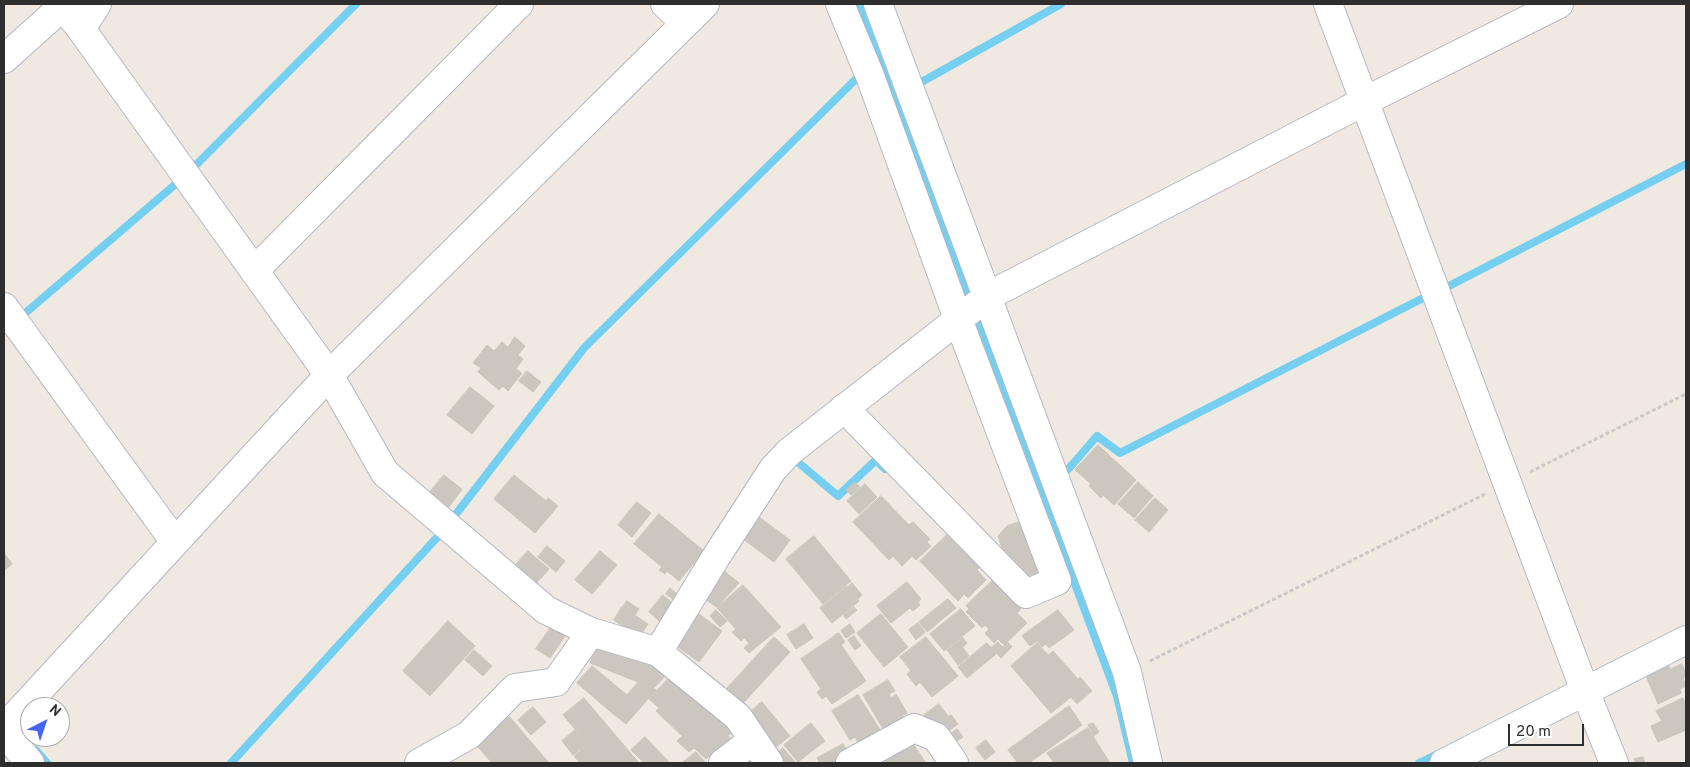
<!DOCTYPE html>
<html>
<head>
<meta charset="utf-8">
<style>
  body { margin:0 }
  #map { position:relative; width:1690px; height:767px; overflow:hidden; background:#efe9e1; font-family:Overpass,sans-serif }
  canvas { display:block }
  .frame { position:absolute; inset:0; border:5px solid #2e2e2e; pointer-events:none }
  .north { position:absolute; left:20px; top:697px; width:50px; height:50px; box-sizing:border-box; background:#fff; border:1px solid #ababab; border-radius:50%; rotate:41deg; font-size:14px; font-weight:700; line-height:20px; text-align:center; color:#2e2e2e }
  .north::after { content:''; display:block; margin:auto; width:18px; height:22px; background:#4264fb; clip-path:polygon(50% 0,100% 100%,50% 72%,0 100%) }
  .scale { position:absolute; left:1508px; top:724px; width:76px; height:22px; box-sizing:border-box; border:2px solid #2e2e2e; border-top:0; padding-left:6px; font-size:15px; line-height:18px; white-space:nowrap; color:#2e2e2e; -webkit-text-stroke:4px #fff; paint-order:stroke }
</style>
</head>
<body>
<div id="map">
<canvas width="1690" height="767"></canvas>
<div class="frame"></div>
<div class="north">N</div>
<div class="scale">20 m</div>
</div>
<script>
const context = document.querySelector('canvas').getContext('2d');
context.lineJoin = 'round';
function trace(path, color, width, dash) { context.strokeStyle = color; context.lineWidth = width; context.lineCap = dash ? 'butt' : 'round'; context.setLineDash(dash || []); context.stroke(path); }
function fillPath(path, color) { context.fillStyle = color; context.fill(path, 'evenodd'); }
trace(new Path2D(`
  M 858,4 L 1117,696 L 1133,763
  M 918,84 L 1061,4
  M 193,168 L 356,4
  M 1447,287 L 1686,164
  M 23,315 L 178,182
  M 791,460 L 793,458 L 838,496 L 876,460 L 885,469
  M 1062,468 L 1064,474 L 1097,436 L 1120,453 L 1425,297
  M 453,518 L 584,348 L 858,77
  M 36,750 L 47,763
  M 231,763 L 442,532
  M 1419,763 L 1440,753`), '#75cff0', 8);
const building = new Path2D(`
  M 515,337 L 525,346 L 518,355 L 523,359 L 516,369 L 522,373 L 508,391 L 503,386 L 499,390 L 478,372 L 481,368 L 473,363 L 487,345 L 494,351 L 502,342 L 508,347 Z
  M 527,371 L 541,382 L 533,392 L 519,381 Z
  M 470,387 L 494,406 L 472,434 L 447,415 Z
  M 1098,445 L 1136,480 L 1114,505 L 1103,495 L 1101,498 L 1089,486 L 1091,484 L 1075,470 Z
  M 444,475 L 462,489 L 449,507 L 430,492 Z
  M 514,475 L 546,501 L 548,498 L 558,506 L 535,533 L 494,499 Z
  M 855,482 L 860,487 L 851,495 L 846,490 Z
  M 1138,482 L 1153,496 L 1134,518 L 1118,504 Z
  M 865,484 L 877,497 L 859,514 L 847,501 Z
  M 881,496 L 909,525 L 913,522 L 930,539 L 927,542 L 931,546 L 916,560 L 912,556 L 902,566 L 893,556 L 889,560 L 853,522 Z
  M 1155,498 L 1168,510 L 1149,532 L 1135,520 Z
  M 637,502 L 651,513 L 632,537 L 618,525 Z
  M 659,514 L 704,551 L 679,581 L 667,571 L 665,574 L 659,570 L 662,567 L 634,544 Z
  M 759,517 L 790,540 L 774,562 L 743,539 Z
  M 1022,521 L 1039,572 L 1024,578 L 1009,569 L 998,536 L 1007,526 Z
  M 948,534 L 980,567 L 977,570 L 986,580 L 968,598 L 964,594 L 958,601 L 920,561 Z
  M 814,536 L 851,581 L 823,604 L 786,559 Z
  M 547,546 L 565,561 L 556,572 L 538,557 Z
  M 528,551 L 549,569 L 534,586 L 513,568 Z
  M 600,551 L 617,565 L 592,594 L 575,580 Z
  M 4,553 L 12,564 L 4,571 Z
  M 719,567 L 739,583 L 717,607 L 700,596 Z
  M 993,580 L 1021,609 L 1017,613 L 1027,623 L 1004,645 L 998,639 L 994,643 L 985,633 L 989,629 L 985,625 L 982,628 L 966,612 L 969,609 L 966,606 Z
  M 907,582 L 921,599 L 918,602 L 920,605 L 913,611 L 910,608 L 891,623 L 877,606 Z
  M 852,583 L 862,595 L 858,599 L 848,587 Z
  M 743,585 L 781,627 L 749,653 L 744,648 L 749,643 L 744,638 L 741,641 L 732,632 L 736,629 L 717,608 Z
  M 847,586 L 859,601 L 832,623 L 820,608 Z
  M 670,588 L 678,595 L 674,600 L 666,594 Z
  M 663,595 L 678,608 L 664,625 L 649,612 Z
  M 948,599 L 956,608 L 927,632 L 919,622 Z
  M 627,601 L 639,609 L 635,615 L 623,607 Z
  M 622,607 L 648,624 L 639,638 L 614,620 Z
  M 854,607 L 857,610 L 846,619 L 843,615 Z
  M 961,609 L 975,626 L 944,651 L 930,634 Z
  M 716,610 L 727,621 L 720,627 L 710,616 Z
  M 1058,610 L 1074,630 L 1049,648 L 1046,644 L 1042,647 L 1037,641 L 1030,646 L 1022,636 Z
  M 695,611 L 722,631 L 699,662 L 672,643 Z
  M 881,614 L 908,647 L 884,667 L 857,633 Z
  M 448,621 L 475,646 L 430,696 L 403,671 Z
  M 918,623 L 925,632 L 916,640 L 909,630 Z
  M 804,624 L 813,638 L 796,649 L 787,635 Z
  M 850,624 L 855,632 L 846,638 L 841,631 Z
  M 551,627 L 565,636 L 550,658 L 536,649 Z
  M 839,633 L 845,642 L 841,645 L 835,635 Z
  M 835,636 L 866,681 L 832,704 L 826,696 L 822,699 L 817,692 L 821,689 L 801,659 Z
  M 854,636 L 861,646 L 855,650 L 848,640 Z
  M 774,637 L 790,652 L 737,710 L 721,695 Z
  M 926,637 L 958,676 L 932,697 L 920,682 L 916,686 L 907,674 L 911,671 L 900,657 Z
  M 962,637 L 967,643 L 963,647 L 958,641 Z
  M 958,641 L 969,656 L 958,665 L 947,650 Z
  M 998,642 L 1003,647 L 1008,642 L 1012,647 L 1001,658 L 991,648 Z
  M 987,643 L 996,654 L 967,678 L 958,667 Z
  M 1037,643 L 1048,655 L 1053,651 L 1078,679 L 1080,677 L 1092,691 L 1077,704 L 1071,697 L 1051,713 L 1011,666 Z
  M 604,644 L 669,672 L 654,688 L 642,677 L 638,682 L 590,663 L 595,651 Z
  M 474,650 L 492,666 L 483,676 L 465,660 Z
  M 1682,664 L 1686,674 L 1686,676 L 1683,678 L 1686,686 L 1680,689 L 1681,693 L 1658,704 L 1646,676 L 1669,666 L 1670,669 Z
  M 592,666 L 627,695 L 612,713 L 577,683 Z
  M 672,675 L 732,732 L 728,736 L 734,742 L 712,759 L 709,756 L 706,759 L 694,748 L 689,752 L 677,741 L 682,736 L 656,711 L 659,708 L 649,699 Z
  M 642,678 L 656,690 L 626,724 L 612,713 Z
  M 888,680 L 895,691 L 889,694 L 891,698 L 896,694 L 907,713 L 902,716 L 905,720 L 885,732 L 863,695 Z
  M 858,695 L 884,736 L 862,750 L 855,737 L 850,740 L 832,711 Z
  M 584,698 L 639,763 L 580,763 L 574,756 L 588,744 L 563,715 Z
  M 1683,698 L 1686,705 L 1686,730 L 1658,742 L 1651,726 L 1662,721 L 1656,711 Z
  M 762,702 L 790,736 L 771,751 L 744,717 Z
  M 939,704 L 948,716 L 932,727 L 924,715 Z
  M 1069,706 L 1082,725 L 1029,763 L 1018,763 L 1008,750 Z
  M 533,707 L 546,722 L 531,735 L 518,720 Z
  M 951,715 L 958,724 L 943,735 L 936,725 Z
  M 509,716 L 549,763 L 492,763 L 476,745 Z
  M 811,723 L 825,741 L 798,762 L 784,745 Z
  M 1093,723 L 1099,732 L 1094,736 L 1088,725 Z
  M 1088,728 L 1110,763 L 1054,763 L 1047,753 Z
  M 957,729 L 963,737 L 952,744 L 947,737 Z
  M 575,730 L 587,744 L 573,755 L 562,741 Z
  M 907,735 L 926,763 L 886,763 L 880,753 Z
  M 645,737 L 670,763 L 644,763 L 631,750 Z
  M 986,740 L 995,752 L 985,760 L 976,748 Z
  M 843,744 L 847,751 L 840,763 L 820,763 L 817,758 Z
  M 783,748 L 796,763 L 776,763 L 771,757 Z
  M 696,752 L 706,763 L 682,763 Z
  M 1643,757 L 1645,763 L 1636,763 L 1634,759 Z`);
fillPath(building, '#cbc7bf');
trace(building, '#cbc5ba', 1);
const minor = new Path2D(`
  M 61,4 L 81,29 L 329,375 L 385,473 L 546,610 L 591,632 L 658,652 L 738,717 L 769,763
  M 665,4 L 685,23
  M 840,4 L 870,76 L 958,319 L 1057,581 L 1026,594 L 844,408
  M 878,4 L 1127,672 L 1148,763
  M 1328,4 L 1585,691 L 1614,763
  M 81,29 L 97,4
  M 4,59 L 63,6
  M 254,271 L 519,4
  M 4,307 L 175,542
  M 658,652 L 716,557 L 773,469 L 789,452 L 988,296 L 1365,101 L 1559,4
  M 4,728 L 329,375 L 705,4
  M 4,732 L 30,763
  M 419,763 L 469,735 L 515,688 L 556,682 L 591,632
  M 723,763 L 753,740
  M 850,763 L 914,728 L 936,737 L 954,763
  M 1444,763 L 1686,640`);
trace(minor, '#b4b7c1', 30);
trace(new Path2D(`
  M 1530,472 L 1686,394
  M 1150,661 L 1485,494`), '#c9c9c9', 3, [4, 2.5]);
trace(minor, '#fff', 28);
</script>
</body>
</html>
